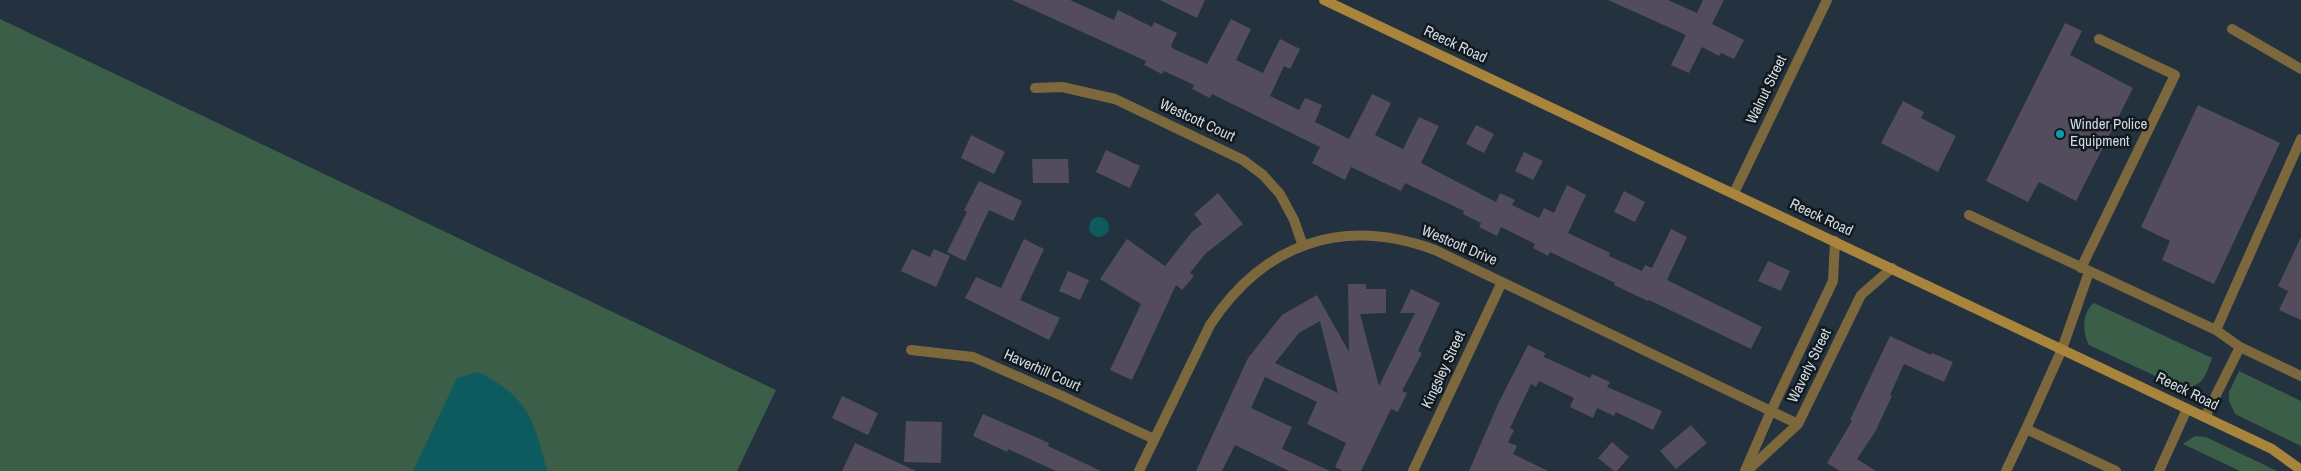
<!DOCTYPE html>
<html>
<head>
<meta charset="utf-8">
<style>
  body { margin:0 }
  canvas { display:block; background:#23323e }
</style>
</head>
<body>
<canvas width="2301" height="471"></canvas>
<script>
const context = document.querySelector('canvas').getContext('2d');
context.lineJoin = 'round';
function fillPath(path, color) { context.fillStyle = color; context.fill(path, 'evenodd'); }
function trace(path, color, width, dash) { context.strokeStyle = color; context.lineWidth = width; context.lineCap = dash ? 'butt' : 'round'; context.setLineDash(dash || []); context.stroke(path); }
function drawText(font, color, halo, rows, align = 'center') {
  context.font = font + ' "Archivo Narrow",sans-serif'; context.lineWidth = 5; context.setLineDash([]); context.textBaseline = 'middle'; context.strokeStyle = halo; context.fillStyle = color; for (const [text, x, y, turn = 0] of rows) {
    context.save(); context.translate(x, y); context.rotate((+turn || 0) * Math.PI / 180); context.textAlign = isNaN(turn) ? turn : align; if (halo) context.strokeText(text, 0, 0); context.fillText(text, 0, 0); context.restore();
  }
}
fillPath(new Path2D(`
  M 0,19 L 776,390 L 737,471 L 0,471 Z
  M 2094,303 L 2212,358 C 2205,377 2204,385 2183,389 L 2089,345 C 2082,332 2082,312 2094,303 Z
  M 2239,371 L 2301,401 L 2301,446 L 2235,414 L 2229,401 L 2229,392 Z
  M 2195,436 L 2206,437 L 2277,471 L 2240,471 L 2183,444 Z`), '#3a5e47');
fillPath(new Path2D(`
  M1089 227a10 10 0 1 1 20 0a10 10 0 1 1-20 0Z
  M 478,372 C 528,397 534,419 547,471 L 413,471 L 457,378 Z`), '#0d5b5f');
fillPath(new Path2D(`
  M 1012,0 L 1070,0 L 1114,20 L 1118,10 L 1152,27 L 1154,22 L 1177,33 L 1171,46 L 1174,49 L 1207,64 L 1231,19 L 1251,29 L 1236,60 L 1263,73 L 1280,39 L 1300,49 L 1290,69 L 1284,66 L 1270,96 L 1299,110 L 1305,98 L 1322,105 L 1315,122 L 1349,139 L 1372,94 L 1391,103 L 1375,135 L 1403,149 L 1419,117 L 1439,126 L 1421,163 L 1496,202 L 1500,193 L 1515,200 L 1512,205 L 1539,218 L 1544,208 L 1554,213 L 1567,185 L 1586,195 L 1568,233 L 1610,253 L 1609,256 L 1642,271 L 1645,265 L 1652,268 L 1671,229 L 1687,237 L 1667,280 L 1762,327 L 1751,349 L 1649,300 L 1648,301 L 1614,285 L 1615,283 L 1550,252 L 1548,256 L 1533,248 L 1535,244 L 1501,227 L 1497,236 L 1479,227 L 1481,223 L 1463,214 L 1464,211 L 1405,183 L 1401,191 L 1351,167 L 1345,180 L 1312,163 L 1320,147 L 1212,94 L 1210,98 L 1192,89 L 1194,85 L 1164,71 L 1162,74 L 1144,65 L 1146,61 Z
  M 1160,0 L 1205,0 L 1197,18 Z
  M 1608,0 L 1668,0 L 1697,13 L 1703,0 L 1724,0 L 1712,24 L 1744,40 L 1734,59 L 1721,53 L 1719,56 L 1702,47 L 1689,73 L 1671,65 L 1686,35 Z
  M 2065,23 L 2082,31 L 2070,55 L 2133,88 L 2076,201 L 2039,182 L 2028,202 L 1986,181 Z
  M 1903,101 L 1924,112 L 1921,118 L 1956,136 L 1938,172 L 1881,143 Z
  M 2198,105 L 2280,143 L 2214,284 L 2162,260 L 2170,241 L 2141,227 Z
  M 1476,125 L 1494,134 L 1484,153 L 1466,144 Z
  M 971,135 L 1005,152 L 994,174 L 961,158 Z
  M 1106,150 L 1140,166 L 1130,188 L 1096,172 Z
  M 1524,152 L 1543,161 L 1533,180 L 1515,171 Z
  M 1032,159 L 1068,159 L 1069,183 L 1033,183 Z
  M 979,181 L 1022,201 L 1013,221 L 989,210 L 965,261 L 947,252 L 967,212 L 964,210 Z
  M 1624,191 L 1645,202 L 1635,222 L 1614,212 Z
  M 1218,193 L 1243,224 L 1205,254 L 1190,273 L 1194,276 L 1182,290 L 1176,285 L 1132,380 L 1110,370 L 1141,304 L 1100,279 L 1127,239 L 1165,266 L 1192,232 L 1202,224 L 1194,214 Z
  M 2301,237 L 2301,320 L 2279,310 L 2288,291 L 2278,286 Z
  M 1024,239 L 1044,249 L 1020,300 L 1060,318 L 1049,340 L 965,298 L 976,277 L 1001,288 Z
  M 912,249 L 930,257 L 934,249 L 950,256 L 936,287 L 901,271 Z
  M 1768,261 L 1790,271 L 1781,291 L 1758,281 Z
  M 1068,271 L 1089,280 L 1080,300 L 1059,291 Z
  M 1348,284 L 1366,284 L 1366,289 L 1386,289 L 1386,313 L 1360,314 L 1379,386 L 1415,313 L 1400,313 L 1411,289 L 1440,303 L 1418,351 L 1422,353 L 1402,391 L 1407,393 L 1398,412 L 1391,409 L 1361,471 L 1343,471 L 1335,467 L 1346,443 L 1307,424 L 1317,402 L 1265,377 L 1251,408 L 1292,427 L 1282,449 L 1330,471 L 1289,471 L 1235,445 L 1222,471 L 1196,471 L 1248,358 L 1282,315 L 1317,295 L 1349,352 ZM 1320,321 L 1338,393 L 1275,363 L 1299,333 Z
  M 1890,336 L 1931,355 L 1932,353 L 1953,362 L 1944,382 L 1904,364 L 1890,395 L 1892,396 L 1875,432 L 1857,459 L 1876,471 L 1840,471 L 1827,463 L 1852,421 L 1850,420 Z
  M 1528,345 L 1545,353 L 1544,357 L 1590,378 L 1592,374 L 1610,382 L 1607,387 L 1662,411 L 1653,430 L 1616,412 L 1614,416 L 1597,408 L 1593,418 L 1570,407 L 1574,398 L 1539,381 L 1536,387 L 1531,384 L 1510,428 L 1514,430 L 1508,442 L 1517,446 L 1513,454 L 1548,471 L 1469,471 L 1499,402 Z
  M 842,396 L 878,413 L 868,435 L 832,418 Z
  M 983,414 L 1049,443 L 1048,446 L 1101,471 L 1056,471 L 1008,449 L 1007,452 L 973,436 Z
  M 906,421 L 942,422 L 941,463 L 904,462 Z
  M 1691,425 L 1707,443 L 1676,469 L 1660,451 Z
  M 1612,442 L 1629,457 L 1617,471 L 1614,471 L 1598,458 Z
  M 855,443 L 916,471 L 842,471 Z`), '#534c5d');
trace(new Path2D(`
  M 2232,29 L 2301,69
  M 1969,215 L 2216,330 L 2240,347 L 2205,417
  M 2081,268 L 2175,75 L 2099,39
  M 2089,272 L 2062,349 L 2026,429 L 2116,471
  M 2216,330 L 2301,139
  M 2240,347 L 2301,376
  M 2006,471 L 2026,429
  M 2159,471 L 2187,409`), '#7d673c', 10);
trace(new Path2D(`
  M 1035,88 L 1062,87 L 1115,99 L 1243,160 L 1263,175 L 1280,194 L 1294,220 L 1303,246
  M 1734,193 L 1827,0
  M 911,350 L 973,357 L 1060,395 L 1154,439
  M 1139,471 L 1210,325 C 1264,243 1343,216 1435,250 L 1798,424
  M 1413,471 L 1502,282
  M 1745,471 L 1771,411 L 1833,281 L 1835,241
  M 1747,471 L 1798,424 L 1861,295 L 1892,268`), '#7d673c', 10);
trace(new Path2D(`
  M 1324,0 L 2272,449 L 2301,470`), '#a8843d', 10);
for (const [x, y, r, color] of [
  [2060,134,5,"#0f9aa8"]
]) { const dot = new Path2D(); dot.arc(x, y, r, 0, 2 * Math.PI); context.fillStyle = color; context.fill(dot); trace(dot, '#12191e', 2); }
drawText('15px', '#d1dbe2', '#12191e', [
  ["Reeck Road",1455,45,25],
  ["Walnut Street",1767,90,-64],
  ["Westcott Court",1197,121,25],
  ["Reeck Road",1821,218,25],
  ["Westcott Drive",1459,246,23],
  ["Waverly Street",1810,366,-64],
  ["Kingsley Street",1444,370,-65],
  ["Haverhill Court",1042,371,24],
  ["Reeck Road",2187,392,26]
]);
drawText('15px', '#d1dbe2', '#12191e', [
  ["Winder Police",2070,125],
  ["Equipment",2070,142]
], 'left');
</script>
</body>
</html>
